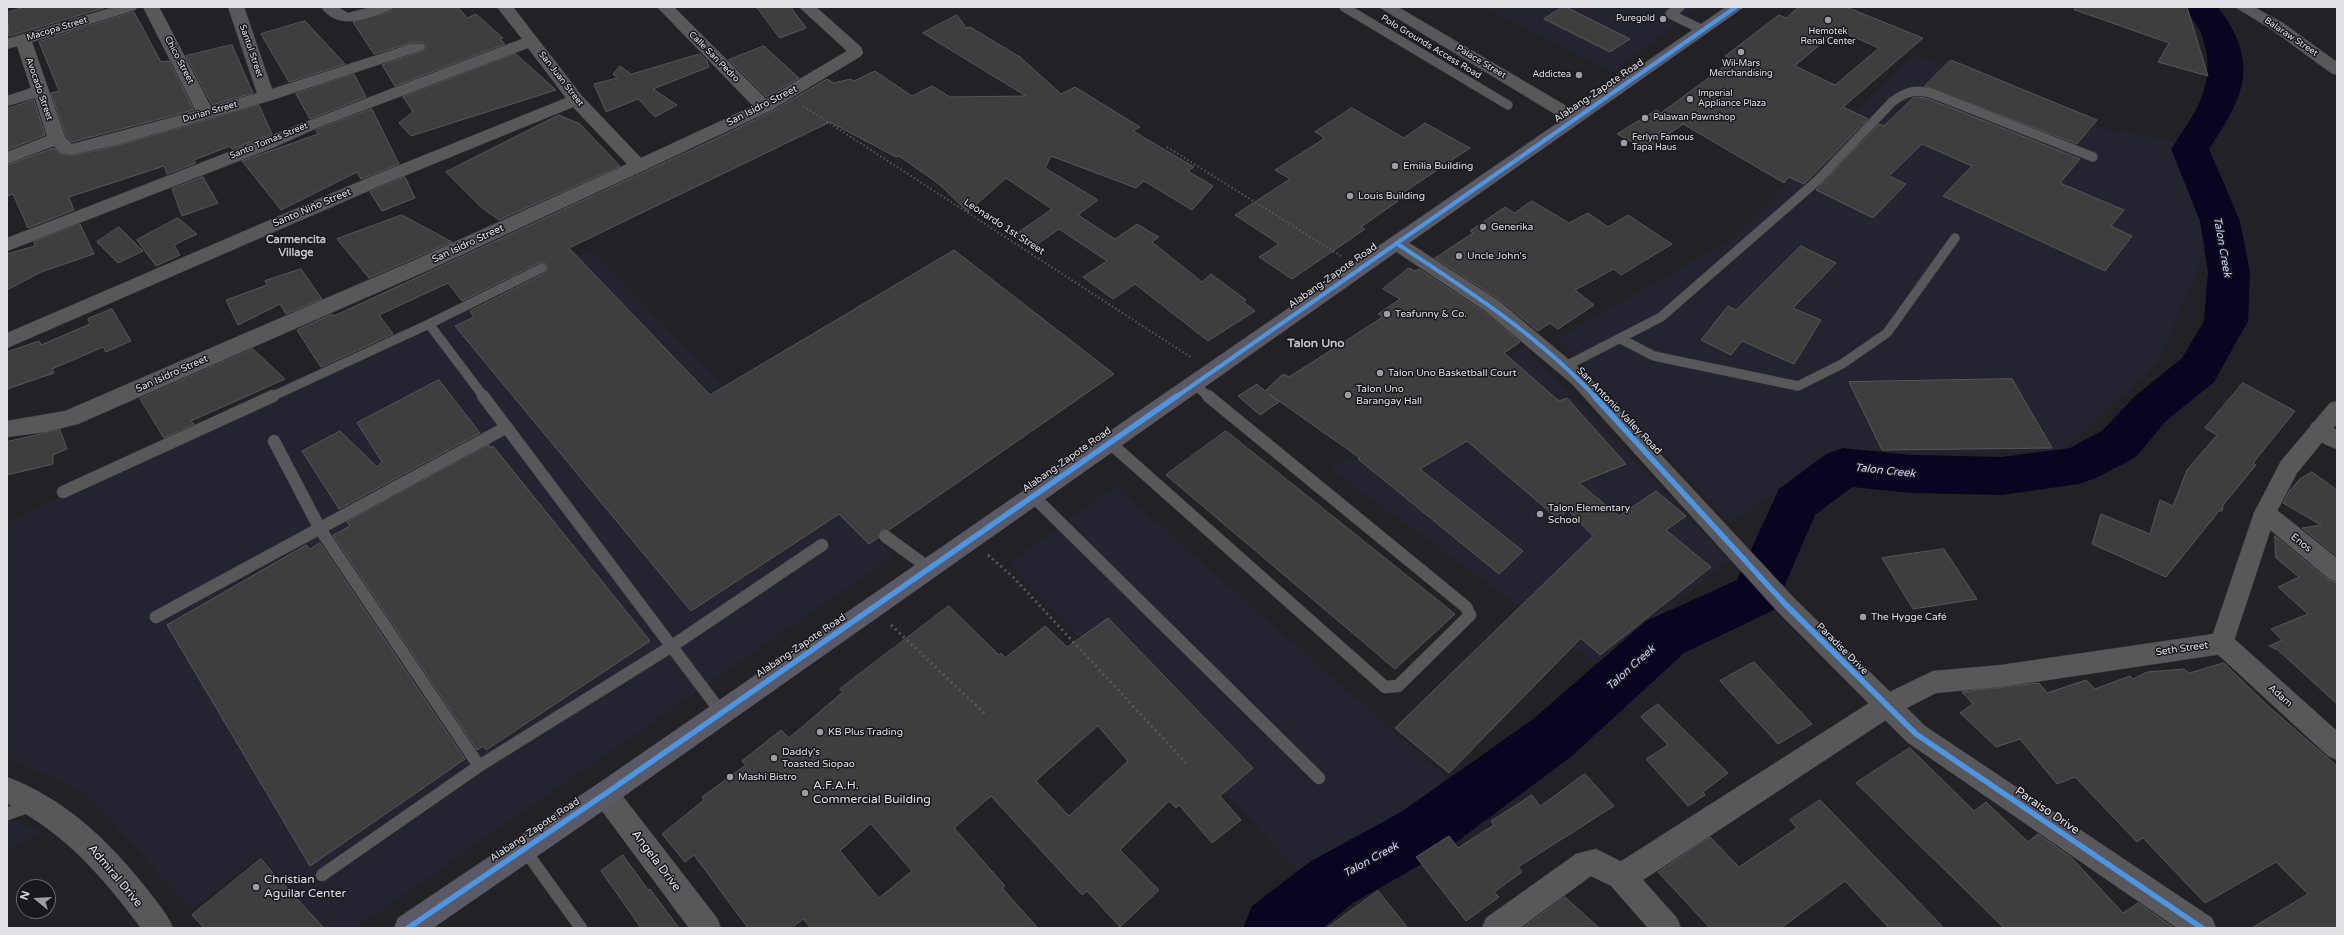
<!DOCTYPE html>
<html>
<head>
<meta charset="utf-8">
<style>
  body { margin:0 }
  #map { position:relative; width:2344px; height:935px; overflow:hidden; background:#212126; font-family:"Varela Round",sans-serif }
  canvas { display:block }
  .frame { position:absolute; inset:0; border:8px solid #e0e0e5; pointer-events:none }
  .north { position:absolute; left:16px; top:879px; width:40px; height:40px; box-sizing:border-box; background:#17171d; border:1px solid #67676d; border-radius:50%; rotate:288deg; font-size:11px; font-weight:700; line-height:16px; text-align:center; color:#e0e0e5 }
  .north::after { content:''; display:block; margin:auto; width:14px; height:18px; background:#9d9da2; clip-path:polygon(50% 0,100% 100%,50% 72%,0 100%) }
</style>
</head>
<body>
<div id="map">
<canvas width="2344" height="935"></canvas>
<div class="frame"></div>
<div class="north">N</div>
</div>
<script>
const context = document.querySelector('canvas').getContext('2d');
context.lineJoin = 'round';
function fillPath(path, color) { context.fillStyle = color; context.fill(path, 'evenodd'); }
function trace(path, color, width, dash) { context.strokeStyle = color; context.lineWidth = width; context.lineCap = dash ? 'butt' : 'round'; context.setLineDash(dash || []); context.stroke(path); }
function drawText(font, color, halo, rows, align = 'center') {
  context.font = font + ' "Varela Round",sans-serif'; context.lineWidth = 3; context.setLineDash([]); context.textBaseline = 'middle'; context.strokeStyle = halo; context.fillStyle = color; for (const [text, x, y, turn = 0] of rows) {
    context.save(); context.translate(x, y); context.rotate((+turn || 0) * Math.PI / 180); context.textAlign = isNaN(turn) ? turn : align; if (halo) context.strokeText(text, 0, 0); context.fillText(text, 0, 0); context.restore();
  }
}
fillPath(new Path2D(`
  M 1485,7 L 1698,7 L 1612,73 Z
  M 1914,54 L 2109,130 L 2173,140 L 2216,225 L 2158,363 L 2063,451 L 1832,457 L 1730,523 L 1557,338 L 1731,239 Z
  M 590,251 L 893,556 L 355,928 L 322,928 L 260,854 L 192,910 L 86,794 L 7,757 L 7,522 L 461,315 Z
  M 1524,347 L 1730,560 L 1598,664 L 1330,469 Z
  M 1115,486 L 1459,789 L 1307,880 L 1009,563 Z
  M 7,817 L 41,832 L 7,853 Z`), '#242430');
fillPath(new Path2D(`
  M 2184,7 L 2218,7 C 2260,63 2245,96 2209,149 L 2240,221 L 2250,272 L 2248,321 L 2214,382 L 2166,421 L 2136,457 L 2096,478 L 2079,484 L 2002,495 L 1912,493 L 1852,487 L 1815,515 L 1774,610 L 1684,653 L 1572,756 L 1443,852 L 1353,903 L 1323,928 L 1243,928 L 1252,906 L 1311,861 L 1401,812 L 1532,720 L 1646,621 L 1737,580 L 1779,489 L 1826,454 L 1843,448 L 1912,455 L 2002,457 L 2070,448 L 2102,431 L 2134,397 L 2182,358 L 2204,321 L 2208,272 L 2200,221 L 2171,149 C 2197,111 2219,81 2201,33 C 2197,24 2189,15 2184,7 Z`), '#090521');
const building = new Path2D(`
  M 24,7 L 104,7 L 104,8 L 9,36 L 7,13 Z
  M 396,7 L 458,7 L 467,18 L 476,14 L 503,38 L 500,39 L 505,44 L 395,86 L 382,65 L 423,51 L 426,48 L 424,43 L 411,43 L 374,54 L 353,22 L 392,11 Z
  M 757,7 L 791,7 L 806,28 L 780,38 Z
  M 1563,7 L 1566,7 L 1630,39 L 1610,52 L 1544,19 Z
  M 1799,7 L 1846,7 L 1923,38 L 1843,107 L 1868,119 L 1804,184 L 1789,177 L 1784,183 L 1683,124 L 1646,150 L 1617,134 L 1656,110 L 1661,113 L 1733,60 L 1725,56 L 1779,15 L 1786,18 ZM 1838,30 L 1879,48 L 1835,85 L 1795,66 Z
  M 2075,7 L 2187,7 L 2208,76 L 2158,62 L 2169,43 L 2075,10 Z
  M 134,12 L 161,62 L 169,61 L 194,110 L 72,142 L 66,136 L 51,93 L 59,91 L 39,42 Z
  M 957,15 L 966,28 L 970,27 L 1020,57 L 1061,94 L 1075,87 L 1140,127 L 1133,131 L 1194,167 L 1188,171 L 1213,186 L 1192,210 L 1144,181 L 1136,188 L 1051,156 L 1045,168 L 1098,200 L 1078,215 L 1115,239 L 1137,224 L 1159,237 L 1152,242 L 1202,282 L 1211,274 L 1246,300 L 1244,302 L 1255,311 L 1208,341 L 1135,284 L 1113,299 L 1083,277 L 1107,261 L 1059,229 L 1032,248 L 1013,236 L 1052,209 L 1006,178 L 968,212 L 939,184 L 899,156 L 896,157 L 830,122 L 569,248 L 710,395 L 954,250 L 1114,374 L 889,530 L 882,529 L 878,538 L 869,544 L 839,514 L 691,611 L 455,326 L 474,317 L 470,311 L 545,273 L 548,268 L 545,263 L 539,263 L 462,301 L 448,283 L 379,315 L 393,334 L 321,367 L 297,330 L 332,314 L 334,316 L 711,141 L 771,112 L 827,79 L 834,83 L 850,79 L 854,81 L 875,71 L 912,96 L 932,86 L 950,97 L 1026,96 L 923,33 Z
  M 305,21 L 345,64 L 289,82 L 261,34 Z
  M 232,45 L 253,93 L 212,105 L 186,56 Z
  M 764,46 L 799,78 L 766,97 L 729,60 Z
  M 516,54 L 556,90 L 411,136 L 399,123 L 413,112 L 403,97 Z
  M 700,54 L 707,61 L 709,67 L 653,89 L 677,105 L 655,117 L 638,99 L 606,112 L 594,84 L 617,78 L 613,74 L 620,66 L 631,74 Z
  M 1951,60 L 2097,120 L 2077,144 L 1925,86 Z
  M 354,74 L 366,97 L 310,119 L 296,94 Z
  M 1919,97 L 1929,99 L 2080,159 L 2060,183 L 2124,210 L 2111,226 L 2132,236 L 2105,271 L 1943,196 L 1972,166 L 1922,144 L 1889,176 L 1906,184 L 1873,218 L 1816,190 L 1879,124 L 1884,126 L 1913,98 Z
  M 34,100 L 45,135 L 7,150 L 7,109 Z
  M 259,105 L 272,134 L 232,149 L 230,146 L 194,160 L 196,163 L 167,174 L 164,166 L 69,197 L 74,210 L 28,228 L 13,194 L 7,196 L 7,165 L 54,148 L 60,154 L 71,156 L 117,146 Z
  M 1352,108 L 1404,138 L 1425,123 L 1470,148 L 1394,199 L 1398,201 L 1361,227 L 1365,229 L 1292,279 L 1259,257 L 1279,244 L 1235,215 L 1290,179 L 1275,170 L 1325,138 L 1315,132 Z
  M 372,109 L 399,164 L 361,179 L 357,172 L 281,210 L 242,161 L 318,134 L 316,130 Z
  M 559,115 L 580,124 L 620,166 L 499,220 L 481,207 L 446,172 Z
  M 203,177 L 218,203 L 182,216 L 172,189 Z
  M 405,177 L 415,198 L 382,211 L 370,192 Z
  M 1532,201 L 1569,223 L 1588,213 L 1608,227 L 1628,215 L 1672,244 L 1621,275 L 1614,269 L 1575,290 L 1594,305 L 1558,329 L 1550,323 L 1538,331 L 1500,300 L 1435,258 L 1473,233 L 1470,231 L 1505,207 L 1514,213 Z
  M 402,215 L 452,242 L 369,278 L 337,239 Z
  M 178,218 L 197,234 L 174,245 L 180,255 L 156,266 L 137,240 Z
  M 80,224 L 94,254 L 41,272 L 7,290 L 7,254 L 35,246 L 34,242 Z
  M 119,227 L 143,251 L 118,263 L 97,242 Z
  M 1801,246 L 1836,263 L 1793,308 L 1821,320 L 1794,364 L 1742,341 L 1731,355 L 1701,340 L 1728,306 L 1736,310 Z
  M 1409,268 L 1415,271 L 1419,269 L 1484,312 L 1520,342 L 1504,353 L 1559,401 L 1567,398 L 1626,464 L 1579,483 L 1619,516 L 1656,491 L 1686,516 L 1666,530 L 1711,567 L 1600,655 L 1581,638 L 1449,773 L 1395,728 L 1593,536 L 1568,510 L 1558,519 L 1467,441 L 1420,469 L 1523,551 L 1499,574 L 1358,459 L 1360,458 L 1269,394 L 1279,402 L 1260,415 L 1238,396 L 1257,384 L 1265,391 L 1283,374 L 1289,377 L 1383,317 L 1378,314 L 1400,299 L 1383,289 Z
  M 301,269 L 322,299 L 286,314 L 280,304 L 238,325 L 226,300 L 267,285 L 265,281 Z
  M 112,309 L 131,341 L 106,352 L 103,347 L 52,369 L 54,373 L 7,389 L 7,352 L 39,341 L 41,345 L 90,324 L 88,319 Z
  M 253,349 L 285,379 L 191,421 L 194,424 L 164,438 L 140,399 Z
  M 2012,379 L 2052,448 L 1882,450 L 1849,382 Z
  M 439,380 L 480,433 L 339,509 L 302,451 L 340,431 L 377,467 L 382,462 L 357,423 Z
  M 2243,383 L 2295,411 L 2253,463 L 2256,465 L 2223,505 L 2222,511 L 2219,511 L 2166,577 L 2092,544 L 2101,514 L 2150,534 L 2160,500 L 2173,506 L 2187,470 L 2217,435 L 2205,428 Z
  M 60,430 L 67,449 L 53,455 L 53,464 L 7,475 L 7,442 Z
  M 1226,431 L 1455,614 L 1395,669 L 1166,475 Z
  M 489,445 L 490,448 L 493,446 L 650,641 L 486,750 L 483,746 L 477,750 L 333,535 L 350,526 L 347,522 Z
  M 2312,472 L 2337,490 L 2337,556 L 2302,528 L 2321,525 L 2283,503 L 2290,490 L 2300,479 Z
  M 2275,536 L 2328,580 L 2337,583 L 2337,704 L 2278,650 L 2269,646 L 2282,640 L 2271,629 L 2308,614 L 2278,587 L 2299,577 L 2276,558 Z
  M 320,543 L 465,759 L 310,866 L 167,625 L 306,545 L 310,549 Z
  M 1944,549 L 1977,599 L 1913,609 L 1882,558 Z
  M 949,606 L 999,655 L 1001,653 L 1005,658 L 1045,626 L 1067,647 L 1108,618 L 1253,768 L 1220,796 L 1241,820 L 1212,843 L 1179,805 L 1176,808 L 1169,801 L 1120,850 L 1159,890 L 1120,927 L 1087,891 L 1082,895 L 991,796 L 954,828 L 1005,886 L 1002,888 L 1038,928 L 811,928 L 803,919 L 792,928 L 748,928 L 694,855 L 685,862 L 662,834 L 704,800 L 702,797 L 746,765 L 742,761 L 781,730 L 789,738 L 843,692 L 840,689 ZM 1098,726 L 1128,761 L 1069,816 L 1036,781 ZM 871,824 L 912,871 L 879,898 L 840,851 Z
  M 1754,662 L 1812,724 L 1778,744 L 1720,681 Z
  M 2224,663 L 2267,705 L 2337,766 L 2337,928 L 2252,928 L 2308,894 L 2276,862 L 2205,903 L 2143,838 L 2137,842 L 2075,777 L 2057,784 L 2020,739 L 1996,747 L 1960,713 L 1973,704 L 1962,692 L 2039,683 L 2047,693 L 2086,680 L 2095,689 L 2130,676 L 2133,679 L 2147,672 L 2184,669 L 2189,673 Z
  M 1658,704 L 1728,773 L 1703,792 L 1705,795 L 1688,806 L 1646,759 L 1668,745 L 1641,717 Z
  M 1910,748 L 1974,811 L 1986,802 L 2028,842 L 2038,834 L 2071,857 L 2123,913 L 2138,903 L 2174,928 L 2004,928 L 1856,783 Z
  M 1585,774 L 1614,806 L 1518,867 L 1522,872 L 1494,892 L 1499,897 L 1466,921 L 1416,857 L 1449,836 L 1458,848 L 1494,825 L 1491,821 L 1532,795 L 1540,806 Z
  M 1820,800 L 1944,928 L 1889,928 L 1845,881 L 1781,928 L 1710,928 L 1658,872 L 1710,837 L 1739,867 L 1797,828 L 1790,820 Z
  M 623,855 L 648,890 L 650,889 L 679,928 L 641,928 L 601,871 Z
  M 261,859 L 276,876 L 324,928 L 204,928 L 192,915 Z
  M 1378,891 L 1408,928 L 1327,928 Z
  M 1565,897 L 1599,928 L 1523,928 Z`);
fillPath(building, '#3e3e3f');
trace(building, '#575658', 1);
const serviceFar1 = new Path2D(`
  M 1344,7 L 1508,105
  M 1670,14 L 1703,30
  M 1670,14 L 1680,7
  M 429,324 L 484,397
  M 1621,339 L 1654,356 L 1798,386 L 1842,364 L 1887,333 L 1955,238
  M 1564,367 L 1661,317 L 1817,181 L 1892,102 C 1905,92 1914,89 1931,93 L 2093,157
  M 1194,384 L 1209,397
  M 271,397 L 429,324 L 542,268`);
const service = new Path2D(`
  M 483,396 L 721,712
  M 274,441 L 320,529 L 479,766
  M 1109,442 L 1385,687 L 1398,686 L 1470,615 L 1466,607 L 1208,396
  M 63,492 L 273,396
  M 1032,495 L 1319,778
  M 885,536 L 929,568
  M 156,617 L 507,427
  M 7,814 L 33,805
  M 524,849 L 581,928
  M 322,875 L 479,766 L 672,646 L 822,545`);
const minor = new Path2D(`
  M 114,7 L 138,7 L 135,10 L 32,42 L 65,137 L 72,144 L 196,111 L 143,7 L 159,7 L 211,107 L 257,93 L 228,7 L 244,7 L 272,89 L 411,44 L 423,44 L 425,47 L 423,50 L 272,100 L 117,145 L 71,155 L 60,153 L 54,146 L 7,164 L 7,152 L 47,136 L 35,98 L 7,106 L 7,96 L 31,88 L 17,46 L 7,49 L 7,39 Z
  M 321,7 L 338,7 L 348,13 L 371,7 L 394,7 L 391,10 C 368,18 339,32 321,7 Z
  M 497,7 L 513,7 L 582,96 L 641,158 L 753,106 L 657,7 L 674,7 L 766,99 L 847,51 L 799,7 L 816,7 L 861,47 L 863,53 L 861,56 L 770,111 L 645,170 L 431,269 L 78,424 L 46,432 L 7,437 L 7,421 L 65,411 L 417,259 L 627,164 L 573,107 L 382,185 L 7,348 L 7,333 L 370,177 L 566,98 L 528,48 L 317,128 L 275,147 L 7,251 L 7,238 C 179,172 349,104 522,39 Z
  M 1396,237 L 1403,239 L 1499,301 L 1586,374 L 1794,598 L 1925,726 L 2212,918 L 2216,928 L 2177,928 L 1907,742 L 1778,612 L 1572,384 L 1485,311 L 1389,247 L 1387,243 L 1389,239 Z
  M 2320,421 L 2337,430 L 2337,449 C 2326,446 2315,439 2309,429 L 2312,423 Z
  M 2265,504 L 2273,507 L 2337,558 L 2337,582 L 2329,579 L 2257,519 L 2254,513 L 2257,507 Z
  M 2222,632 L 2231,636 L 2337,731 L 2337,760 L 2328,756 L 2213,650 L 2210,643 L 2213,636 Z
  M 7,777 C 65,799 108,840 146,888 C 156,901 167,913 173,928 L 141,928 C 100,874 68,836 7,803 Z
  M 1596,849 L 1632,867 L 1636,877 L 1632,887 L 1622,891 L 1591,876 L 1520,928 L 1482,928 L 1486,918 L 1576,854 Z`);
const tertiary = new Path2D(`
  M 1379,7 L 1398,7 L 1580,114 L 1583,118 L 1580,122 L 1568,122 Z
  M 2235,7 L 2254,7 L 2283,23 L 2337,62 L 2337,75 L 2331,73 L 2271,29 Z
  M 2337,401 L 2337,424 L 2297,473 L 2276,513 L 2231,650 L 2222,654 L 2001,687 L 1936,693 L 1895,714 L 1643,880 L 1677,918 L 1681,928 L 1648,928 L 1612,887 L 1608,877 L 1612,867 L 1877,698 L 1933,671 L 2001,665 L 2213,634 L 2254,513 L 2281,461 L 2330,403 Z
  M 605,782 L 614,785 L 717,918 L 721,928 L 689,928 L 596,803 L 592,794 L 596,785 Z`);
const trunk = new Path2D(`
  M 1726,7 L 1744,7 L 614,803 L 433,928 L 394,928 L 398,918 L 596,785 Z`);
trace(serviceFar1, '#3e3e42', 10);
trace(service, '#3e3e42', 13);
trace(minor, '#3e3e42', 1);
trace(tertiary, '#3e3e42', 1);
trace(trunk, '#3e3e42', 1);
trace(new Path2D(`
  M 803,106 L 1192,358
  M 1167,147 L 1341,256`), '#58585c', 2, [1.5, 2.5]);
trace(new Path2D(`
  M 988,555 L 1013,577 L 1186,763
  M 891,625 L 986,715`), '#58585c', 3, [2, 3.5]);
trace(serviceFar1, '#58585b', 9);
trace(service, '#58585b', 12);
fillPath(minor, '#58585b');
fillPath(tertiary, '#58585b');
fillPath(trunk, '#5a5a66');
trace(new Path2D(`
  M 1396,243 C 1466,289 1538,335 1595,397
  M 1176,397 L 1736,7`), '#4d94e3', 4);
trace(new Path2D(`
  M 1594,396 L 1786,605 L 1916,734 L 2202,928
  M 408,928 L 605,794 L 1177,396`), '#4d94e3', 5.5);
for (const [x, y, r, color] of [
  [1663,19,4,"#9d9da2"],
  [1828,20,4,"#9d9da2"],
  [1741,52,4,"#9d9da2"],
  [1579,75,4,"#9d9da2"],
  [1690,99,4,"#9d9da2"],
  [1645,118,4,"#9d9da2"],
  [1624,143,4,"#9d9da2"],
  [1395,166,4,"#9d9da2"],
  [1350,196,4,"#9d9da2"],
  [1483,227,4,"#9d9da2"],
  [1459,256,4,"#9d9da2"],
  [1387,314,4,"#9d9da2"],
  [1380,373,4,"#9d9da2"],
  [1348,395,4,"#9d9da2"],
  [1540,514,4,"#9d9da2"],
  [1863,617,4,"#9d9da2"],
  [820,732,4,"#9d9da2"],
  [774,758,4,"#9d9da2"],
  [730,777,4,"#9d9da2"],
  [805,793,4,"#9d9da2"],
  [256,887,4,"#9d9da2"]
]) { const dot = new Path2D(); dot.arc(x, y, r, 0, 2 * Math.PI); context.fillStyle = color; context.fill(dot); trace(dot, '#17171d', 1.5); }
drawText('9px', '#e0e0e5', '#17171d', [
  ["Puregold",1655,19,"right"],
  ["Hemotek",1828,32,"center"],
  ["Renal Center",1828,42,"center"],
  ["Wil-Mars",1741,64,"center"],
  ["Merchandising",1741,74,"center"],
  ["Addictea",1571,75,"right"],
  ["Imperial",1698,94],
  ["Appliance Plaza",1698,104],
  ["Palawan Pawnshop",1653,118],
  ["Ferlyn Famous",1632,138],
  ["Tapa Haus",1632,148]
], 'left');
drawText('9px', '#e0e0e5', '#17171d', [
  ["Macopa Street",57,29,-17],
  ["Balaraw Street",2291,37,34],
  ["Polo Grounds Access Road",1431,47,31],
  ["Santol Street",251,51,71],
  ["Calle San Pedro",714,57,45],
  ["Chico Street",179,60,62],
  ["Palace Street",1481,62,31],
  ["San Juan Street",561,79,52],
  ["Avocado Street",39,89,71],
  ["Durian Street",210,112,-16],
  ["Santo Tomas Street",269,141,-22]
]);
drawText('10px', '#e0e0e5', '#17171d', [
  ["Alabang-Zapote Road",1599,91,-34],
  ["San Isidro Street",762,106,-27],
  ["Santo Niño Street",312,208,-23],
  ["Leonardo 1st Street",1004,227,33],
  ["San Isidro Street",468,244,-25],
  ["Alabang-Zapote Road",1333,276,-35],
  ["San Isidro Street",172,374,-24],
  ["San Antonio Valley Road",1619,411,46],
  ["Alabang-Zapote Road",1067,460,-35],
  ["Enos",2301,543,39],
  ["Alabang-Zapote Road",801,646,-34],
  ["Paradise Drive",1842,649,45],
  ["Seth Street",2182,649,-8],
  ["Adam",2280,696,42],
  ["Alabang-Zapote Road",535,830,-34]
]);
drawText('10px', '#e0e0e5', '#17171d', [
  ["Emilia Building",1403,166],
  ["Louis Building",1358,196],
  ["Generika",1491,227],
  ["Uncle John's",1467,256],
  ["Teafunny & Co.",1395,314],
  ["Talon Uno Basketball Court",1388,373],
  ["Talon Uno",1356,389],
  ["Barangay Hall",1356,401],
  ["Talon Elementary",1548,508],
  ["School",1548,520],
  ["The Hygge Café",1871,617],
  ["KB Plus Trading",828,732],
  ["Daddy's",782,752],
  ["Toasted Siopao",782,764],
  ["Mashi Bistro",738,777]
], 'left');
drawText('bold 11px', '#c3c3cc', '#17171d', [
  ["Carmencita",296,240],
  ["Village",296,253]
]);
drawText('italic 11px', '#d0d2fc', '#17171d', [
  ["Talon Creek",2222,247,80],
  ["Talon Creek",1885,471,6],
  ["Talon Creek",1631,668,-42],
  ["Talon Creek",1371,860,-29]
]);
drawText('bold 12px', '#c3c3cc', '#17171d', [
  ["Talon Uno",1316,344]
]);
drawText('12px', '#e0e0e5', '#17171d', [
  ["A.F.A.H.",813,786],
  ["Commercial Building",813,800],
  ["Christian",264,880],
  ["Aguilar Center",264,894]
], 'left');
drawText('12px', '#e0e0e5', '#17171d', [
  ["Paraiso Drive",2047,811,34],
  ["Angela Drive",656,861,53],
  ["Admiral Drive",115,876,50]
]);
</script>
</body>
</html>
